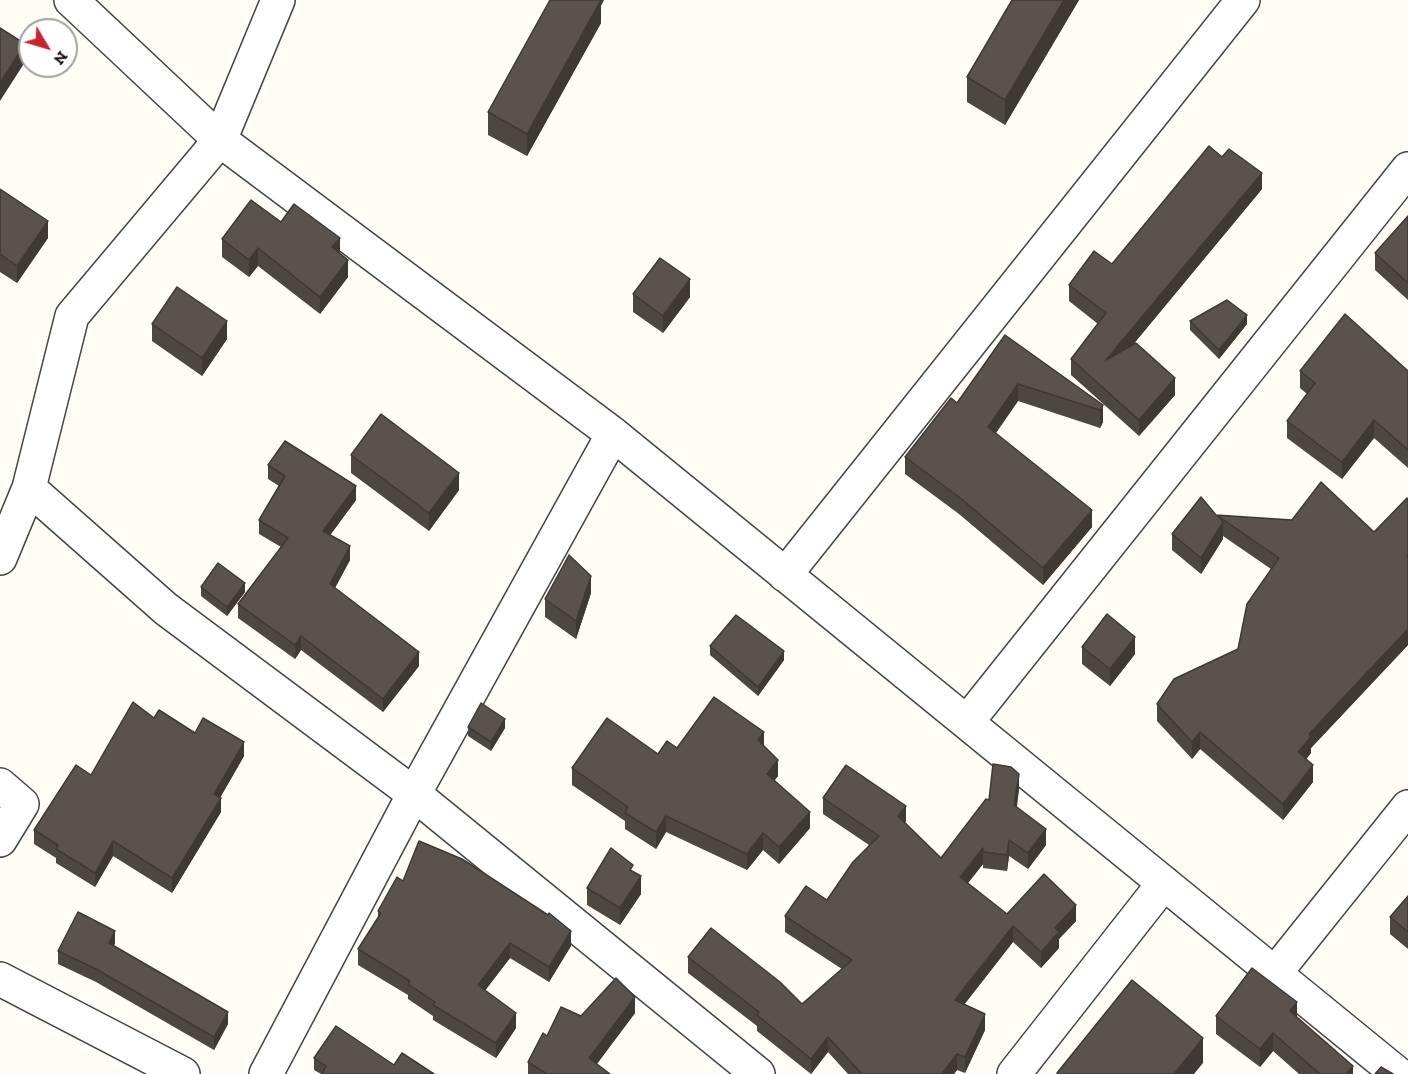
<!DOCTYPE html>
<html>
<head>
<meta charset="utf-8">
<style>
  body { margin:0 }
  #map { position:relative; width:1408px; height:1074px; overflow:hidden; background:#fffdf5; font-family:"Zilla Slab",serif }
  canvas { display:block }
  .north { position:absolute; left:18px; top:18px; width:60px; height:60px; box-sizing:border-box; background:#fff; border:2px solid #a0a0a0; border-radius:50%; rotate:128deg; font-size:16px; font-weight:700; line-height:24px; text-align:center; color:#111 }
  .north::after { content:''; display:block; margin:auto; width:21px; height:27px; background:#c4262e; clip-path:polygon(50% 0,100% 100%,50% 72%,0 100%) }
</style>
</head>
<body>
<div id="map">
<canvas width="1408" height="1074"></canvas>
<div class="north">N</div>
</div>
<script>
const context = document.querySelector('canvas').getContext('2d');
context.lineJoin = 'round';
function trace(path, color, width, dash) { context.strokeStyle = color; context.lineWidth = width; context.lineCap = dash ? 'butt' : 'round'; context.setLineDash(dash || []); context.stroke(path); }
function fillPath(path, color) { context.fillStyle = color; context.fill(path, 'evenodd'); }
const minor = new Path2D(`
  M 71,0 L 220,140 L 613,434 L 1398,1074
  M 29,488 L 166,609 L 414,794 L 758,1074
  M 0,558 L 29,488 L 72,316 L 220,140 L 278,0
  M 785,575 L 1243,0
  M 967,722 L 1408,169
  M 0,785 L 22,804 L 0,840
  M 1275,973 L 1408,807
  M 0,979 L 183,1074
  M 266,1074 L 414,794 L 613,434
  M 1014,1074 L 1164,883`);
trace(minor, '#444', 36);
trace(minor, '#fff', 33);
fillPath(new Path2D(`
  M 1012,0 L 1079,0 L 1005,125 L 967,102 L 967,77 Z
  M 601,6 L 601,23 L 527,156 L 488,135 L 488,112 Z
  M 0,189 L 48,238 L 17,283 L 0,272 Z
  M 1262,189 L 1132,346 L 1175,395 L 1139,436 L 1071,375 L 1071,359 L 1098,324 L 1069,301 L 1069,285 L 1112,264 Z
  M 1408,216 L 1408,300 L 1375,270 L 1375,253 Z
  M 281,222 L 340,253 L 348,277 L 320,314 L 258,266 L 249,277 L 222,257 L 222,239 Z
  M 633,294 L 690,297 L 663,333 L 633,312 Z
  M 1190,321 L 1247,324 L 1219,359 L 1190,330 Z
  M 152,324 L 227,339 L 202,376 L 152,341 Z
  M 1005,335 L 1103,405 L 1103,422 L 1100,428 L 1018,401 L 996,433 L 1092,527 L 1043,585 L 959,514 L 905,474 L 905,457 L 957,403 Z
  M 1300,371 L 1408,371 L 1408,468 L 1374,438 L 1342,479 L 1287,438 L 1287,421 L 1307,394 L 1300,388 Z
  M 351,455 L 459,490 L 429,531 L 351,473 Z
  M 268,465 L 356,500 L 330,535 L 350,560 L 335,588 L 419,666 L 383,712 L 301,650 L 295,659 L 238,618 L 238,604 L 281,547 L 259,534 L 259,520 L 279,486 L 268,479 Z
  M 1408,499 L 1408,645 L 1311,748 L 1311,753 L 1306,759 L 1313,782 L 1283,820 L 1200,749 L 1192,759 L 1157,721 L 1157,704 L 1238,649 L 1271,569 L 1223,536 L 1223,539 L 1201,574 L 1172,550 L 1172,534 L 1216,515 L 1374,532 Z
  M 201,587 L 245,592 L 227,616 L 201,596 Z
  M 591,593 L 576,639 L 545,617 L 545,599 Z
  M 710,646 L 784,660 L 758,696 L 710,655 Z
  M 1082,647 L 1135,654 L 1110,686 L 1082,664 Z
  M 154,718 L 195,733 L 244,756 L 220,798 L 221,812 L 172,893 L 113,856 L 95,887 L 56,863 L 56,858 L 34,844 L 34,830 L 91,775 Z
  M 468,727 L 505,728 L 491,751 L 468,736 Z
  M 764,746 L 778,776 L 774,781 L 810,828 L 779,864 L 763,850 L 747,870 L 666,832 L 656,849 L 625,829 L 625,821 L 572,785 L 572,768 L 658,754 L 677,748 Z
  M 1019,789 L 1017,807 L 1046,845 L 1028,869 L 1009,856 L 1007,871 L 983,868 L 983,864 L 968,883 L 1007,914 L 1076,921 L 1059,939 L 1059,948 L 1041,968 L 1013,942 L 964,1005 L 985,1030 L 965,1073 L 957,1070 L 954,1074 L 848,1074 L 828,1052 L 811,1074 L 757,1031 L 757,1026 L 688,973 L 688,957 L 802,1004 L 842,969 L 785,932 L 785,916 L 827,900 L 869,845 L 823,814 L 823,798 L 906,821 L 905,823 L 941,858 L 989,800 Z
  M 633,872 L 641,894 L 620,925 L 587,905 L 587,888 Z
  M 403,881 L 571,946 L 549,982 L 510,958 L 485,990 L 516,1028 L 496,1058 L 433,1020 L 433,1016 L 408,999 L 408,995 L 358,965 L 358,949 L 378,919 L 378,911 Z
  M 1408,896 L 1408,949 L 1390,934 L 1390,917 Z
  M 115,943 L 114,946 L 228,1024 L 214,1050 L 96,982 L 58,964 L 58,951 Z
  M 635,1013 L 597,1064 L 610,1074 L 528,1074 L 528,1062 L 547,1036 L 581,1016 Z
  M 1216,1016 L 1297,1017 L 1353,1074 L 1299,1074 L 1273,1051 L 1260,1067 L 1216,1034 Z
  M 314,1058 L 394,1065 L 434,1074 L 321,1074 L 314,1070 Z`), '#4d4742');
fillPath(new Path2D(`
  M 594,0 L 604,0 L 601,6 L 601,23 L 527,156 L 527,134 Z
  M 1064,0 L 1079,0 L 1005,125 L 1005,100 Z
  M 25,44 L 25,62 L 0,101 L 0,83 Z
  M 1262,173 L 1262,189 L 1106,377 L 1106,360 Z
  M 48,221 L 48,238 L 17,283 L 17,266 Z
  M 340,238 L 340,255 L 332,247 Z
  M 258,248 L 258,266 L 249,277 L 249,260 Z
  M 348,260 L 348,277 L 320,314 L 320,297 Z
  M 690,279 L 690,297 L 663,333 L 663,316 Z
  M 1247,315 L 1247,324 L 1219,359 L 1219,350 Z
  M 227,321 L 227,339 L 202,376 L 202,358 Z
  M 1175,378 L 1175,395 L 1139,436 L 1139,420 Z
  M 1018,384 L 1018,401 L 988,444 L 988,427 Z
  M 1103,405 L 1103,422 L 1100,428 L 1100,410 Z
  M 1374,420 L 1374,438 L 1342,479 L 1342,462 Z
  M 459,473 L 459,490 L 429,531 L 429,513 Z
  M 356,486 L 356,500 L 323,545 L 323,531 Z
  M 1092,510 L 1092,527 L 1043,585 L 1043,568 Z
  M 1223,522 L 1223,539 L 1201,574 L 1201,558 Z
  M 350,546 L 350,560 L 330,597 L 330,584 Z
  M 591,576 L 591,593 L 576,639 L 576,621 Z
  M 245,583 L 245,592 L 227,616 L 227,607 Z
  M 1408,629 L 1408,645 L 1311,748 L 1311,753 L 1298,769 L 1298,752 L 1309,734 Z
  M 301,636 L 301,650 L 295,659 L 295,645 Z
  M 1135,637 L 1135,654 L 1110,686 L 1110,669 Z
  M 784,651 L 784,660 L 758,696 L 758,687 Z
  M 419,652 L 419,666 L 383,712 L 383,699 Z
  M 505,719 L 505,728 L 491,751 L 491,742 Z
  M 764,732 L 764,748 L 758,740 Z
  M 1200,732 L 1200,749 L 1192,759 L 1192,742 Z
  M 244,742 L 244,756 L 214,808 L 214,794 Z
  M 778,760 L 778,776 L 767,790 L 767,774 Z
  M 1313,765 L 1313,782 L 1283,820 L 1283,804 Z
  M 1019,774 L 1019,789 L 1014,821 L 1014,805 Z
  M 221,798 L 221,812 L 172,893 L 172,878 Z
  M 906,806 L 906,821 L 898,832 L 898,816 Z
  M 810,812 L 810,828 L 779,864 L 779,847 Z
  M 666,816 L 666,832 L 656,849 L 656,832 Z
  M 1046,829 L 1046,845 L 1028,869 L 1028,853 Z
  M 763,833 L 763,850 L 747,870 L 747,854 Z
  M 1009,840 L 1009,856 L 1007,871 L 1007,855 Z
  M 113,841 L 113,856 L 95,887 L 95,873 Z
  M 983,848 L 983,864 L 960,893 L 960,877 Z
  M 641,876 L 641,894 L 620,925 L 620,908 Z
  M 1076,905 L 1076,921 L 1059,939 L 1059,948 L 1041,968 L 1041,952 L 1055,928 Z
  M 1013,926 L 1013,942 L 955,1016 L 955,1000 Z
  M 115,931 L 115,943 L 109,956 L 109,943 Z
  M 571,931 L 571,946 L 549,982 L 549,967 Z
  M 510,943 L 510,958 L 478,1000 L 478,985 Z
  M 635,997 L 635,1013 L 589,1074 L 589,1058 Z
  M 1297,1002 L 1297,1019 L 1290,1011 Z
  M 228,1012 L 228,1024 L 214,1050 L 214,1037 Z
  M 516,1013 L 516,1028 L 496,1058 L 496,1043 Z
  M 985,1014 L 985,1030 L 965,1073 L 965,1057 Z
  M 1273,1033 L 1273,1051 L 1260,1067 L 1260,1049 Z
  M 828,1037 L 828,1052 L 811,1074 L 811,1059 Z
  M 1203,1038 L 1203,1063 L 1194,1074 L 1174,1074 Z
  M 957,1054 L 957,1070 L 954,1074 L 942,1074 Z
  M 1353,1066 L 1353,1074 L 1346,1074 Z`), '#3f3936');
const building = new Path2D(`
  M 550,0 L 601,0 L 527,134 L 488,112 Z
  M 1012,0 L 1064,0 L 1005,100 L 967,77 Z
  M 0,28 L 25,44 L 0,83 Z
  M 1209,146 L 1222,157 L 1229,149 L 1262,173 L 1106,360 L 1136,343 L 1175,378 L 1139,420 L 1071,359 L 1106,313 L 1069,285 L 1094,251 L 1112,264 Z
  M 0,189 L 48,221 L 17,266 L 0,254 Z
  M 251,200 L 281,222 L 294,204 L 340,238 L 332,247 L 348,260 L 320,297 L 258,248 L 249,260 L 222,239 Z
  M 1408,216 L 1408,283 L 1375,253 Z
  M 660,258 L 690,279 L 663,316 L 633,294 Z
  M 177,287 L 227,321 L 202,358 L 152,324 Z
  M 1227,300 L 1247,315 L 1219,350 L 1190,321 Z
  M 1345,314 L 1408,371 L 1408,450 L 1374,420 L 1342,462 L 1287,421 L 1315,383 L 1300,371 Z
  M 1005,335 L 1103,405 L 1100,410 L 1018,384 L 988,427 L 1092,510 L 1043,568 L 959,497 L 905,457 L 951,398 L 957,403 Z
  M 381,414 L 459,473 L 429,513 L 351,455 Z
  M 285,441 L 356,486 L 323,531 L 350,546 L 330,584 L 419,652 L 383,699 L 301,636 L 295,645 L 238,604 L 288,538 L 259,520 L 285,476 L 268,465 Z
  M 1321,482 L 1374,532 L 1407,498 L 1408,499 L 1408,555 L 1407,556 L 1408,557 L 1408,629 L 1309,734 L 1311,737 L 1298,752 L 1313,765 L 1283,804 L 1200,732 L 1192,742 L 1157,704 L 1174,679 L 1238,649 L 1247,604 L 1279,558 L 1218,516 L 1223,522 L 1201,558 L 1172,534 L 1201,497 L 1216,515 L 1292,520 Z
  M 569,555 L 591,576 L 576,621 L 545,599 Z
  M 218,563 L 245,583 L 227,607 L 201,587 Z
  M 1107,614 L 1135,637 L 1110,669 L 1082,647 Z
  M 736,615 L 784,651 L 758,687 L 710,646 Z
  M 714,697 L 764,732 L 758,740 L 778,760 L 767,774 L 810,812 L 779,847 L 763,833 L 747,854 L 666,816 L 656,832 L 625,813 L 628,807 L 572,768 L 607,718 L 658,754 L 667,741 L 677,748 Z
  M 133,702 L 154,718 L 159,710 L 195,733 L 203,718 L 244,742 L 214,794 L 221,798 L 172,878 L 113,841 L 95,873 L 56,849 L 58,845 L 34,830 L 76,765 L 91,775 Z
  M 481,703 L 505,719 L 491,742 L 468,727 Z
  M 993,764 L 1011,767 L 1019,774 L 1014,805 L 1046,829 L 1028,853 L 1009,840 L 1007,855 L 983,852 L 983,848 L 960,877 L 1007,914 L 1044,874 L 1076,905 L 1055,928 L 1059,932 L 1041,952 L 1013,926 L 955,1000 L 985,1014 L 965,1057 L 957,1054 L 942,1074 L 862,1074 L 828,1037 L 811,1059 L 757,1015 L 759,1012 L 688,957 L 711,928 L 780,982 L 802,1004 L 852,960 L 785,916 L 806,886 L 827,900 L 853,862 L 879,836 L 823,798 L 846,765 L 906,806 L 898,816 L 941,858 L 986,799 L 989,800 Z
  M 419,841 L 462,859 L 548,915 L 549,913 L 571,931 L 549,967 L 510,943 L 478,985 L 516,1013 L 496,1043 L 433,1005 L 435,1002 L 408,984 L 410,981 L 358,949 L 381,913 L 378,911 L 397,877 L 403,881 Z
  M 611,848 L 633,865 L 630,870 L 641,876 L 620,908 L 587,888 Z
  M 1408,896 L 1408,932 L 1390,917 Z
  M 78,912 L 115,931 L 109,943 L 228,1012 L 214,1037 L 96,969 L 58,951 Z
  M 1252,968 L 1297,1002 L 1290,1011 L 1353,1066 L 1346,1074 L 1320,1074 L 1273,1033 L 1260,1049 L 1216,1016 Z
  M 616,978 L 635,997 L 589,1058 L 610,1074 L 547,1074 L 528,1062 L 543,1033 L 547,1036 L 561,1007 L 581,1016 Z
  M 1132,980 L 1203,1038 L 1174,1074 L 1059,1074 L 1057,1073 Z
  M 336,1026 L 394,1065 L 402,1053 L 434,1074 L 322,1074 L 326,1066 L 314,1058 Z
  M 1381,1067 L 1393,1074 L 1375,1074 Z`);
fillPath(building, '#5a524d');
trace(building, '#3f3936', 1.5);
</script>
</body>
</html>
